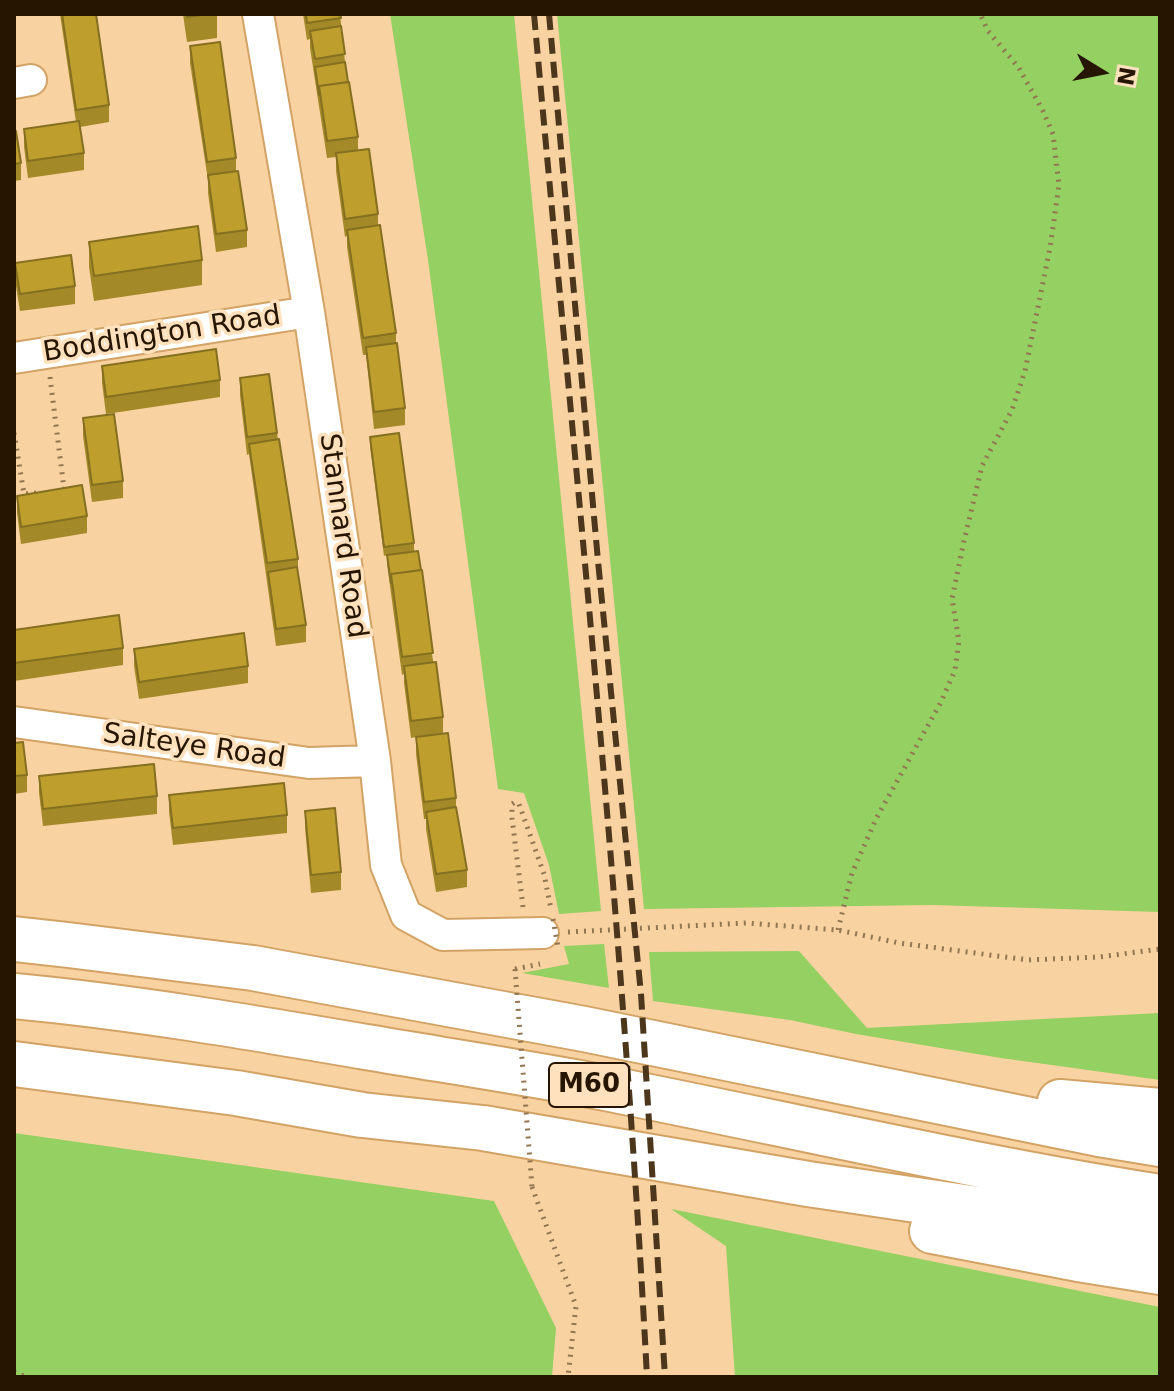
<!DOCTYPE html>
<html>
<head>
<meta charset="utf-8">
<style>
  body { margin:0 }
  #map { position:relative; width:1174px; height:1391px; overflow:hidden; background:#f9d2a1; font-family:"DejaVu Sans",sans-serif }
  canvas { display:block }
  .frame { position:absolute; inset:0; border:16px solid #261500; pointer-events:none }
  .north { position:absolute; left:1062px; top:32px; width:80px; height:80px; -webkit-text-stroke:6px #ffe1bd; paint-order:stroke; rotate:100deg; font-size:22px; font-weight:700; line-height:32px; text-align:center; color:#261500 }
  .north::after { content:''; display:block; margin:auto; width:28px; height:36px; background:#261500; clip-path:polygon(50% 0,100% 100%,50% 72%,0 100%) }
</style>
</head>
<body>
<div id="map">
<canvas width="1174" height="1391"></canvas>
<div class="frame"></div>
<div class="north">N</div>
</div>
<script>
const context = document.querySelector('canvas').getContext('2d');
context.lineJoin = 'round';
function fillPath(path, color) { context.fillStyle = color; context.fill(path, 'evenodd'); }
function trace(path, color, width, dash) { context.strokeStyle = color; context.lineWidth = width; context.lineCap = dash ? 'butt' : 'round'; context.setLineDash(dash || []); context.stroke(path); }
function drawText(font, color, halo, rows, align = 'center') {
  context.font = font + ' "DejaVu Sans",sans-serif'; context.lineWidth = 7; context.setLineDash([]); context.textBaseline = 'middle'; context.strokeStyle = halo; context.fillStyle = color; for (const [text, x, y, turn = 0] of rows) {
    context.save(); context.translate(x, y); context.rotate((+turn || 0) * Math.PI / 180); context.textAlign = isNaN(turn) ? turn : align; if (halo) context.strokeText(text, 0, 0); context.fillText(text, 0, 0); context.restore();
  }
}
fillPath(new Path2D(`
  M 390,14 L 514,14 L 601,911 L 559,914 L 549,865 L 524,793 L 498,789 L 428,260 Z
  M 557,14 L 1160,14 L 1160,912 L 933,905 L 644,909 Z
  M 604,944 L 609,988 L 522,973 L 569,964 L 564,946 Z
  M 799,951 L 867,1028 L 1160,1013 L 1160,1080 L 1001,1058 L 856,1034 L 790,1020 L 653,1001 L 649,952 Z
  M 14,1133 L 494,1201 L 556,1328 L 552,1377 L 14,1377 Z
  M 671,1209 L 1160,1307 L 1160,1377 L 735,1377 L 726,1246 Z`), '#94d062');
const minor = new Path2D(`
  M 258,14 L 309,312 L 375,761 L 386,865 L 406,915 L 443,935 L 543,933
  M 14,83 L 31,80
  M 14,358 L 309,312
  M 14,722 L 309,763 L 375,761`);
const motorway = new Path2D(`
  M 14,939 L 68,945 L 253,968 L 584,1029 L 1099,1134 L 1160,1144
  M 14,996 C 132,1007 249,1027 366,1047 C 437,1059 509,1070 580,1083 C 774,1121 965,1166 1160,1197
  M 14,1064 L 236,1093 L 362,1115 L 483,1128 L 808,1184 L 1160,1236
  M 1060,1102 L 1160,1111
  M 932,1231 L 1078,1259 L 1160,1272`);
trace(minor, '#d2a365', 34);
trace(motorway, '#d2a365', 48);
trace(new Path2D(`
  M 50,377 L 64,489 L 59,490
  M 14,433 L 24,494 L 37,493
  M 523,907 L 512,818 L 512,804 L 515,802 L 519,804 L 544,874 L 551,909
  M 838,930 L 852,873 L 876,819 L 941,702 L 955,670 L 959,641 L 952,599 L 964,541 L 982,466 L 1012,410 L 1025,371 L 1050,248 L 1059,185 L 1053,134 L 1043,111 L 1019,68 L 988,31 L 980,14
  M 568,932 L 746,923 L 838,930 L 899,943 L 1028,960 L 1099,957 L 1160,949
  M 515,969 L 540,964
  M 532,1187 L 576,1306 L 568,1377
  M 14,1372 L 26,1377`), '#927652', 5, [2, 6]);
trace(minor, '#fff', 30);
trace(motorway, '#fff', 44);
trace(new Path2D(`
  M 534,14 C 575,468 623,922 647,1377
  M 549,14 L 598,561 L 641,994 L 665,1377`), '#4c371d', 6, [16, 8]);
trace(new Path2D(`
  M 553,919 L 558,947
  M 515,969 L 532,1187`), '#927652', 5, [2, 6]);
fillPath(new Path2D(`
  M 60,14 L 96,14 L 109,105 L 109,122 L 80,127 L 84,153 L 84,170 L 28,178 L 24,147 L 24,129 L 76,122 Z
  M 183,14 L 217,14 L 217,38 L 187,42 Z
  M 303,14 L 340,14 L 345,62 L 358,137 L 358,150 L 378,214 L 378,225 L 396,333 L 396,343 L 405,408 L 405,425 L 374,429 L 366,355 L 363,355 L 347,247 L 347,236 L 345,237 L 336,171 L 336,157 L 327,158 L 310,48 L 310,39 L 307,40 Z
  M 190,46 L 236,158 L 236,171 L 247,230 L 247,247 L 216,252 L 208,193 L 208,180 L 190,63 Z
  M 14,131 L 21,163 L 21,180 L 14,181 Z
  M 89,242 L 202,260 L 202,285 L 94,301 L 89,267 Z
  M 15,263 L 75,286 L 75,304 L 20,311 L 15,280 Z
  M 102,366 L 220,380 L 220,397 L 106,414 L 102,383 Z
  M 240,378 L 277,433 L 298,559 L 298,570 L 306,625 L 306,642 L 276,646 L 249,454 L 247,455 L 240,395 Z
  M 83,418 L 123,481 L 123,498 L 92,502 L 83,436 Z
  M 370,437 L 414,543 L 414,552 L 443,717 L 443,734 L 456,798 L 456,807 L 467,870 L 467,887 L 436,892 L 426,829 L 426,819 L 424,819 L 416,754 L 416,737 L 411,738 L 404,683 L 404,674 L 402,675 L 387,564 L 387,555 L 384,556 L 370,446 Z
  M 17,496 L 87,516 L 87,533 L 21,544 L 17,513 Z
  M 14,630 L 123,648 L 123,665 L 14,681 Z
  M 134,649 L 248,666 L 248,683 L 139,699 L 134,666 Z
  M 14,743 L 27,775 L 27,792 L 14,794 Z
  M 39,776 L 157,796 L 157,814 L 43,826 L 39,793 Z
  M 169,795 L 287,815 L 287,833 L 173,845 L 169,812 Z
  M 305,811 L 341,872 L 341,890 L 311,893 L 305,828 Z`), '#a38928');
const building = new Path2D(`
  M 62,14 L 96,14 L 109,105 L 76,110 Z
  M 187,14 L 207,14 L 187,17 Z
  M 306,14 L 340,14 L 341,18 L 307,23 Z
  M 341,26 L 345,54 L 315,59 L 310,31 Z
  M 220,42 L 236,158 L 207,162 L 190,46 Z
  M 345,62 L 348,82 L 319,86 L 319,95 L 315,67 Z
  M 349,82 L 358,137 L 327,141 L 319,86 Z
  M 79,121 L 84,153 L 28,161 L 24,129 Z
  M 14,131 L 16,131 L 21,163 L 14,164 Z
  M 369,149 L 378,214 L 345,219 L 336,153 Z
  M 238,171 L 247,230 L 216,234 L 208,175 Z
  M 380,225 L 396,333 L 363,338 L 347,230 Z
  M 198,226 L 202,260 L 94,276 L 89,242 Z
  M 71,255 L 75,286 L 20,294 L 15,263 Z
  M 397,343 L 405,408 L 374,412 L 366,347 Z
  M 216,349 L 220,380 L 106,397 L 102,366 Z
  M 269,374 L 277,433 L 247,437 L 240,378 Z
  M 114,414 L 123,481 L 92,485 L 83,418 Z
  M 399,433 L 414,543 L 384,547 L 370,437 Z
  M 279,439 L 298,559 L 267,563 L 249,444 Z
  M 82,485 L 87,516 L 21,527 L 17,496 Z
  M 418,551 L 421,570 L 391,574 L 391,583 L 387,555 Z
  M 297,567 L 306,625 L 276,629 L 268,572 Z
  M 422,570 L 433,653 L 402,657 L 391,574 Z
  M 119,615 L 123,648 L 14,663 L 14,630 Z
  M 244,633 L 248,666 L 139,682 L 134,649 Z
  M 436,662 L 443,717 L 411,721 L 404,666 Z
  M 448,733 L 456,798 L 424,802 L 416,737 Z
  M 23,742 L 27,775 L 14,776 L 14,743 Z
  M 154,764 L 157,796 L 43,809 L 39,776 Z
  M 284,783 L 287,815 L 173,828 L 169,795 Z
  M 456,807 L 467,870 L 436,874 L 426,812 Z
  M 335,808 L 341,872 L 311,875 L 305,811 Z`);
fillPath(building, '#be9f2e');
trace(building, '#856f20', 2);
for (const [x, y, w] of [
  [589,1085,80]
]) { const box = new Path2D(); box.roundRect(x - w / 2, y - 22, w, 44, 6); context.fillStyle = '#ffe1bd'; context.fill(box); trace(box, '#261500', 2); }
drawText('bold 26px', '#261500', null, [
  ["M60",589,1085]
]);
drawText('28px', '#261500', '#ffe1bd', [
  ["Boddington Road",162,335,-9],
  ["Stannard Road",342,536,82],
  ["Salteye Road",194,747,8]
]);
</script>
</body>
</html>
